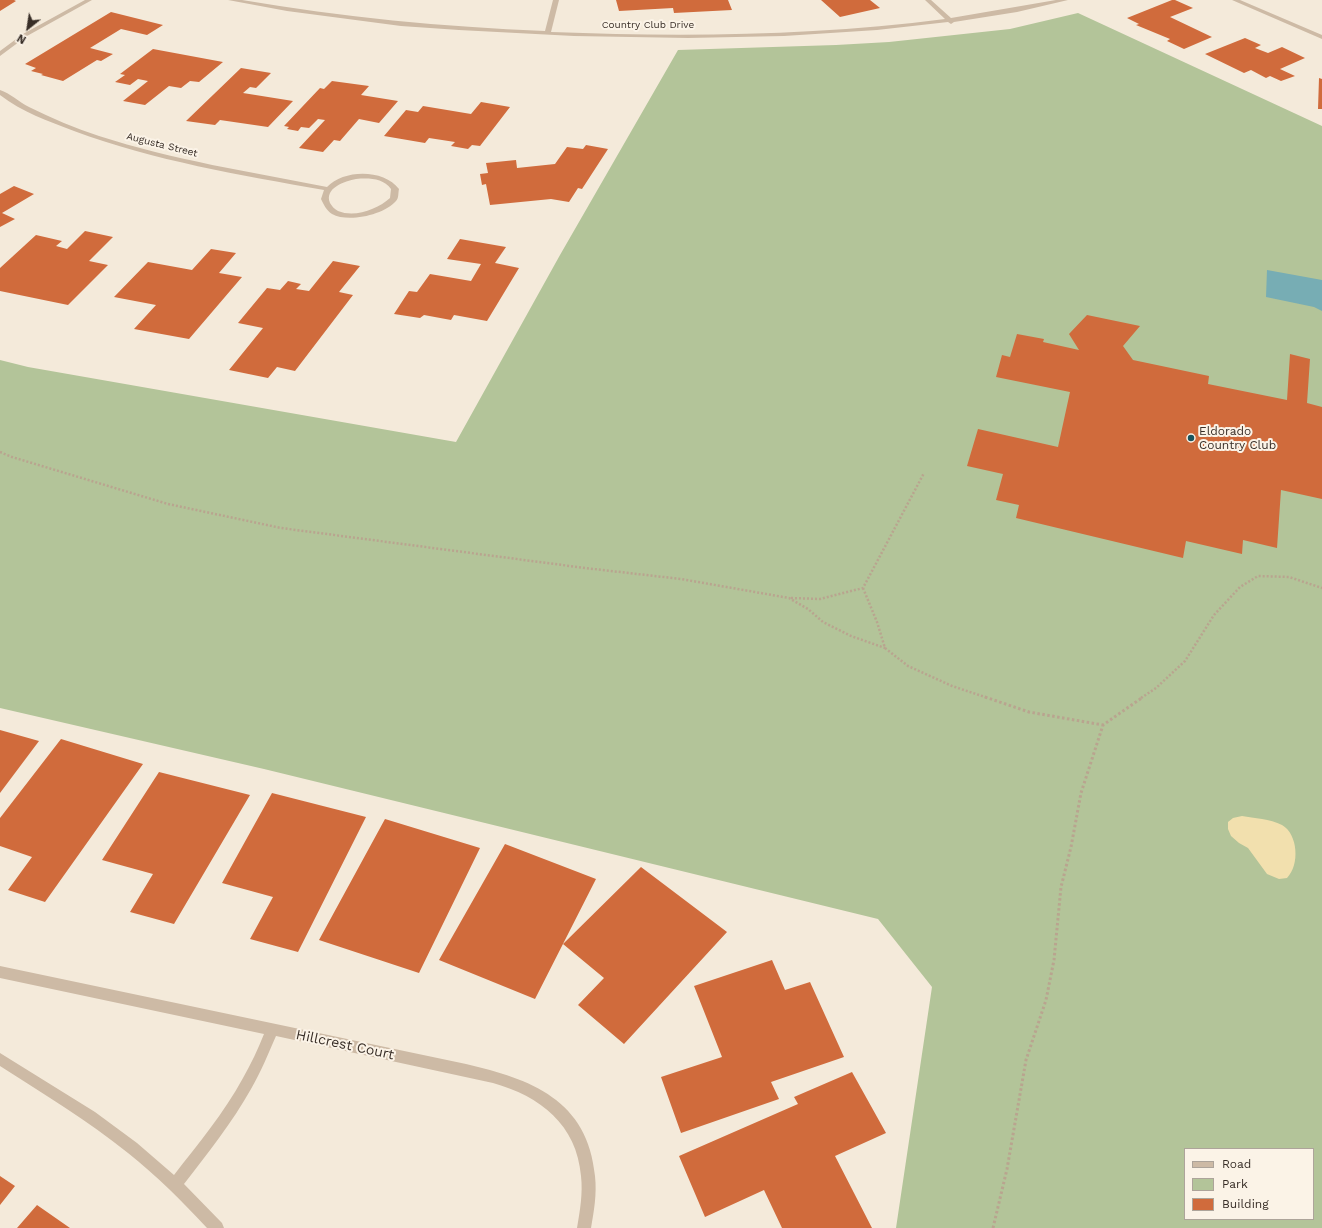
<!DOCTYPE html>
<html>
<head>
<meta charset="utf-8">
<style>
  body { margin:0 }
  #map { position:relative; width:1322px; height:1228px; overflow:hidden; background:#f4eada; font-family:"Work Sans",sans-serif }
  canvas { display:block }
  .legend { position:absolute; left:1184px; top:1148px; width:130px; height:72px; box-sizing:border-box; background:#fbf3e7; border:1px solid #ada49a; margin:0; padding:5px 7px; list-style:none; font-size:12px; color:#382e27 }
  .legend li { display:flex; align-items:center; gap:8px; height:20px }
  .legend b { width:20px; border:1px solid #ada49a }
  .north { position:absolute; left:8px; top:8px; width:40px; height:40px; -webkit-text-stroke:3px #fbf3e7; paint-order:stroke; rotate:210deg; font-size:11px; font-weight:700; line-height:16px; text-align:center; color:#382e27 }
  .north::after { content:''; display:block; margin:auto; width:14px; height:18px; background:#382e27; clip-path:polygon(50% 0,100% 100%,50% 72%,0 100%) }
</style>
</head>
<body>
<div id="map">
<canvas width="1322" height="1228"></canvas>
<ul class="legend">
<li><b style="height:5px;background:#cdbaa5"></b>Road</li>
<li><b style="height:11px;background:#b3c499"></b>Park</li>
<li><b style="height:11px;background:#d06b3c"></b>Building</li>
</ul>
<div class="north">N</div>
</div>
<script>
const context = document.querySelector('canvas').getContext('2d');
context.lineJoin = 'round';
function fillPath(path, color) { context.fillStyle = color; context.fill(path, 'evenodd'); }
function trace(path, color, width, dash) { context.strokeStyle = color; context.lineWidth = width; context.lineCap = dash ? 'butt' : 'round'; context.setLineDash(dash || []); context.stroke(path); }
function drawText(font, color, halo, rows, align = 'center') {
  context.font = font + ' "Work Sans",sans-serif'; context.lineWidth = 4; context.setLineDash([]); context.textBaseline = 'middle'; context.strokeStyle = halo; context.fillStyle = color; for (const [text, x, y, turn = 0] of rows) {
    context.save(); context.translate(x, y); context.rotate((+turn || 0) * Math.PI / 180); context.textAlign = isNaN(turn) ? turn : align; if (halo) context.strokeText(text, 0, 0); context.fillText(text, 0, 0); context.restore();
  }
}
fillPath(new Path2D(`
  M 1078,13 L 1322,126 L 1322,1228 L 896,1228 L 932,987 L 878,919 L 264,769 L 0,708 L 0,360 L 28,367 L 456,442 L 560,255 L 678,50 L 836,45 L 889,42 L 1010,29 ZM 1185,1149 L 1313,1149 L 1313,1219 L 1185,1219 Z`), '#b3c499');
fillPath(new Path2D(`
  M 1242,816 C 1254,818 1270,819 1282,825 C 1298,834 1300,865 1287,878 L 1279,879 L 1267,874 L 1248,848 L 1239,843 L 1231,836 L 1228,829 L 1228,822 L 1233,818 Z`), '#f2e0ae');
fillPath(new Path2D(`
  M 1267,270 L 1322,280 L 1322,311 L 1314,307 L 1266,297 Z`), '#77adb4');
fillPath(new Path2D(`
  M 0,0 L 14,0 L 16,1 L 0,11 Z
  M 616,0 L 728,0 L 732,10 L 674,13 L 673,8 L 619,11 Z
  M 821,0 L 870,0 L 880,8 L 840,17 Z
  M 1172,0 L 1175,0 L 1193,8 L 1170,17 L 1212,37 L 1184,49 L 1167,41 L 1170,39 L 1136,25 L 1139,24 L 1127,18 Z
  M 111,12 L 163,25 L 147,35 L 121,29 L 90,48 L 113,54 L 101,61 L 97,60 L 63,81 L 41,75 L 43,74 L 31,71 L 36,68 L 25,64 Z
  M 1245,38 L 1261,45 L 1255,48 L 1268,53 L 1282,47 L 1305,58 L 1280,69 L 1295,76 L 1281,81 L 1270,76 L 1266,78 L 1251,70 L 1244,73 L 1205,54 Z
  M 153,49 L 223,62 L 199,82 L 190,81 L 181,88 L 169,86 L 145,105 L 123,101 L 148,81 L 138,79 L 130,85 L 115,82 L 125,75 L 120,74 Z
  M 241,68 L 271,73 L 256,88 L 250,87 L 243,93 L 293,101 L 268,127 L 220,120 L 215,125 L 186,121 Z
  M 1319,78 L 1322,79 L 1322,109 L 1318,109 Z
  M 332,81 L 369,86 L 361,95 L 398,101 L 379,123 L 359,119 L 340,141 L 334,140 L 323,152 L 299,148 L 325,120 L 318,119 L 309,128 L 301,127 L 298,131 L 287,129 L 289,127 L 284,126 L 320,88 L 324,89 Z
  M 481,102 L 510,107 L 480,146 L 472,145 L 468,149 L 451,146 L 455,142 L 429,138 L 425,143 L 384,136 L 406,110 L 418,112 L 423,106 L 471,114 Z
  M 586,145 L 608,149 L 582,189 L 578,188 L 569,202 L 551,199 L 490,205 L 486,184 L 482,185 L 480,174 L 488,173 L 486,163 L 516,160 L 517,168 L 555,164 L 567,147 L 583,149 Z
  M 14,186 L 34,194 L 2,213 L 15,219 L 0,227 L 0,194 Z
  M 85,231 L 113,237 L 89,261 L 108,265 L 68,305 L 0,291 L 0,268 L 36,235 L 62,241 L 56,246 L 67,249 Z
  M 460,239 L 506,247 L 495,263 L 519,268 L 487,321 L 454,315 L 451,320 L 424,315 L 420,318 L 394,314 L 409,291 L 417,292 L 430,274 L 471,281 L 481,264 L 447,259 Z
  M 211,249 L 236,253 L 219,273 L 242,277 L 189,339 L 134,329 L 156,305 L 114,297 L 148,262 L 192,270 Z
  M 333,261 L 360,266 L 339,292 L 353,295 L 295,371 L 277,367 L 268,378 L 229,370 L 263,328 L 238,323 L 267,288 L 280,290 L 288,281 L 301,284 L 296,289 L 309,291 Z
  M 1087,315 L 1140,326 L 1123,346 L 1133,360 L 1209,376 L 1208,384 L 1287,400 L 1290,354 L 1310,359 L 1307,403 L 1322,407 L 1322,499 L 1281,490 L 1277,548 L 1243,540 L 1242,554 L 1186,541 L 1183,558 L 1016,518 L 1019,505 L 996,500 L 1003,474 L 967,466 L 978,429 L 1058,447 L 1070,392 L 996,377 L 1002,355 L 1010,357 L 1017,334 L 1044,339 L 1043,342 L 1079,350 L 1069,334 Z
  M 0,730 L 39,741 L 0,793 Z
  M 61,739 L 143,764 L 45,902 L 8,890 L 32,857 L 0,846 L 0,818 Z
  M 159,772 L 250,795 L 174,924 L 130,912 L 153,874 L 102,860 Z
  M 272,793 L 366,817 L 298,952 L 250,939 L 273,897 L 222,883 Z
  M 385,819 L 480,848 L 419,973 L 319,940 Z
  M 505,844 L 596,879 L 535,999 L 439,960 Z
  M 641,867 L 727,932 L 624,1044 L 578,1005 L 604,978 L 563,944 Z
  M 772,960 L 785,990 L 810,982 L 844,1057 L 771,1082 L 779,1099 L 681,1133 L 661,1077 L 722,1057 L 694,986 Z
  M 852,1072 L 886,1133 L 835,1156 L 872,1228 L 782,1228 L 764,1190 L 705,1217 L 679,1156 L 798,1104 L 794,1097 Z
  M 0,1176 L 15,1186 L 0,1205 Z
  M 37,1205 L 70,1228 L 17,1228 Z`), '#d06b3c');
trace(new Path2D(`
  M 0,452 L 12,457 L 168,504 L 281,528 L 585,568 L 681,579 L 789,598 L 808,609 L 823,622 L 851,636 L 885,648
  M 863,588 L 877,622 L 885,648 L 908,666 L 952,686 L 988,698
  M 791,598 L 820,599 L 863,588 L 924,473
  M 1141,698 L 1156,688 L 1185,661 L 1214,615 L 1240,587 L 1258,576 L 1289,577 L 1322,588`), '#b9a48f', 2.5, [2, 2]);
trace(new Path2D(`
  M 985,697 L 1029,712 L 1103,725
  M 993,1228 L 1007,1169 L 1026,1060 L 1046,1000 L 1054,960 L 1061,887 L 1071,847 L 1081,793 L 1103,725 L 1143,697`), '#b9a48f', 3, [2.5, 2.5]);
fillPath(new Path2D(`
  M 85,0 L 92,0 L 27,36 L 0,56 L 0,51 L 23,34 Z
  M 228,0 L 242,0 C 342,17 443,27 545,31 L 553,0 L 559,0 L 551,32 C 682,37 815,36 945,19 L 925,0 L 931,0 L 951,18 L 1056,0 L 1068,0 L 1017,12 L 954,22 L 951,24 L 948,22 L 877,30 L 784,36 L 688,38 L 574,36 L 459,30 L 401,26 L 287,11 Z
  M 1232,0 L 1240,0 L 1322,35 L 1322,39 Z
  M 0,90 C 10,93 19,102 29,107 C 51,118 75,128 99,136 C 173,160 251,172 327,187 C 344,169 384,169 399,189 C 398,193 399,198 396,201 C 384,215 348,223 332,214 C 326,210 324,205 321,199 L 324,190 C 240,175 155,161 74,131 C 48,121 22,112 0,95 ZM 356,179 C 369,178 383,178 391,189 L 390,198 C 378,209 355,218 338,211 C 334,209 332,206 330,203 C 324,188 345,181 356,179 Z
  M 0,966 L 466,1064 C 531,1079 588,1100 595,1176 C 597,1194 594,1211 591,1228 L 577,1228 C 580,1211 583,1193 581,1176 C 577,1125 540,1096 493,1083 L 276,1036 C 268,1054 261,1072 251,1089 C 232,1123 207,1154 184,1184 L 222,1223 L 224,1228 L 207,1228 C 182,1201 157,1176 128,1153 C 88,1121 44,1094 0,1066 L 0,1053 L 95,1112 L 137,1143 L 174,1175 C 198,1144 224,1113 243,1078 C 251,1064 258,1049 264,1034 L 0,978 Z`), '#cdbaa5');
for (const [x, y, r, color] of [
  [1191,438,4,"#19545e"]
]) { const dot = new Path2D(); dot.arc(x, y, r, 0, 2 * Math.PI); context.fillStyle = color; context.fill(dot); trace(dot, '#fbf3e7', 1.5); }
drawText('10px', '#382e27', '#fbf3e7', [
  ["Country Club Drive",648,25],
  ["Augusta Street",162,145,14]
]);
drawText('12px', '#382e27', '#fbf3e7', [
  ["Eldorado",1199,431],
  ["Country Club",1199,445]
], 'left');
drawText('14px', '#382e27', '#fbf3e7', [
  ["Hillcrest Court",345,1045,12]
]);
</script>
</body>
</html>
